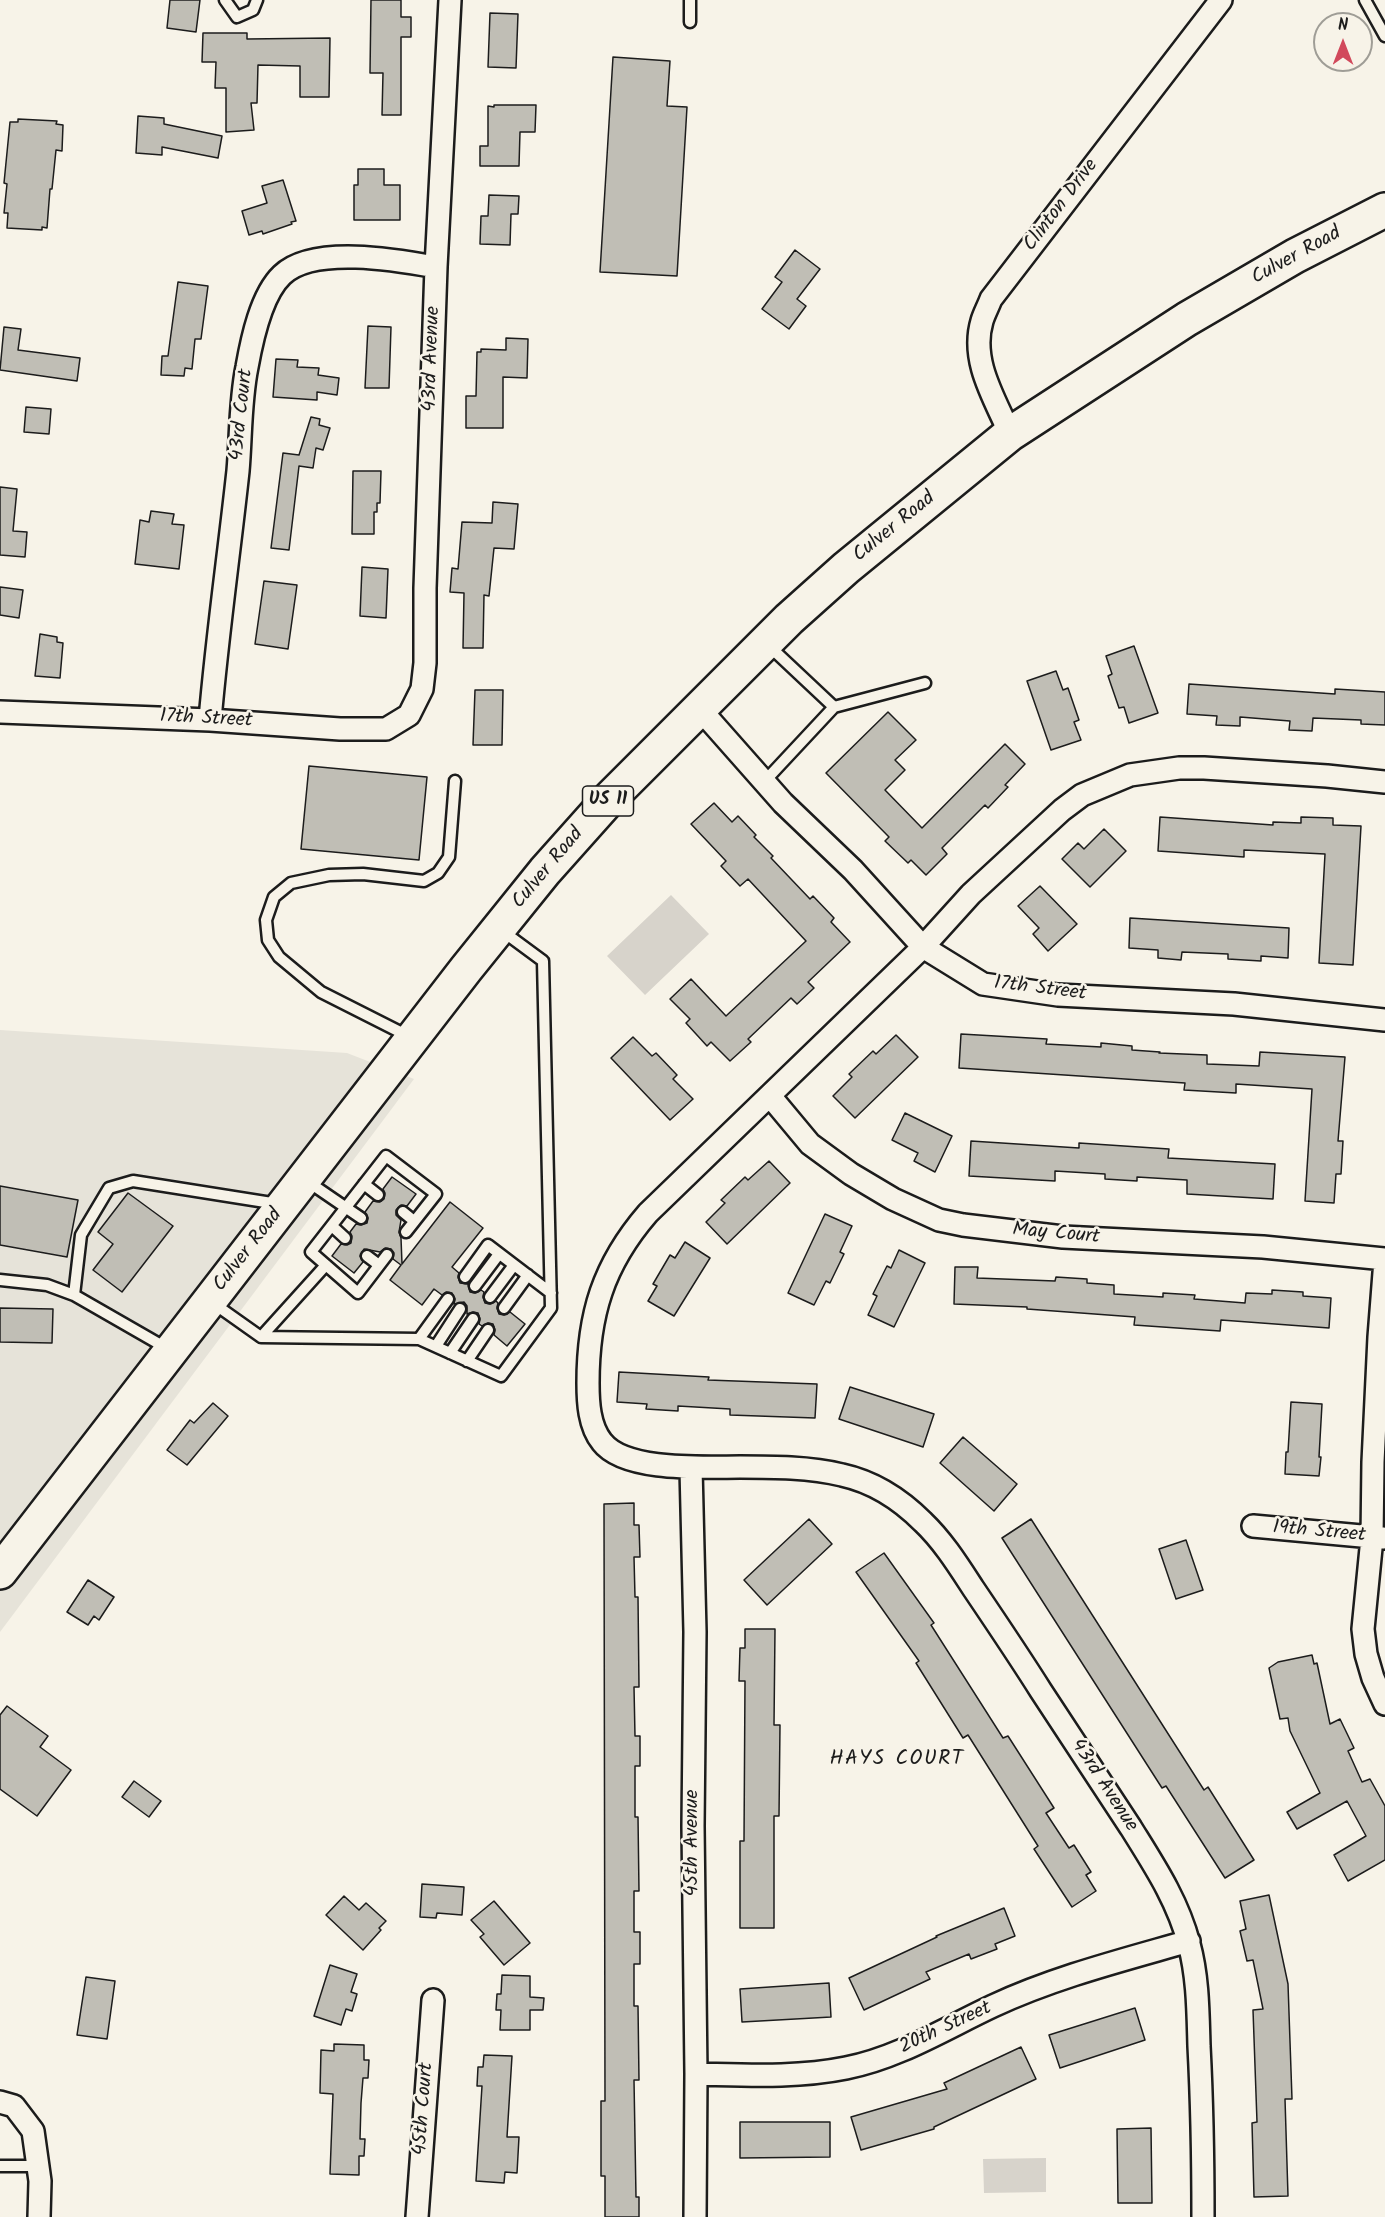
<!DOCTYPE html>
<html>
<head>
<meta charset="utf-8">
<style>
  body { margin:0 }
  #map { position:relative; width:1385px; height:2217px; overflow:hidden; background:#f7f3e8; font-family:Kalam,sans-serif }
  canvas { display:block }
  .north { position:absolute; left:1313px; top:12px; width:60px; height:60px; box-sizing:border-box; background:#f7f3e8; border:2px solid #9f9d96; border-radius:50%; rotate:0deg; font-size:16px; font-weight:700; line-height:24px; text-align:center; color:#1c1c1c }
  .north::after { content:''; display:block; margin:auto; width:21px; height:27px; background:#d1495b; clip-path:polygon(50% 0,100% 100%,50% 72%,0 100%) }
</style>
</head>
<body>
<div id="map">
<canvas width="1385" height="2217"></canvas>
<div class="north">N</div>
</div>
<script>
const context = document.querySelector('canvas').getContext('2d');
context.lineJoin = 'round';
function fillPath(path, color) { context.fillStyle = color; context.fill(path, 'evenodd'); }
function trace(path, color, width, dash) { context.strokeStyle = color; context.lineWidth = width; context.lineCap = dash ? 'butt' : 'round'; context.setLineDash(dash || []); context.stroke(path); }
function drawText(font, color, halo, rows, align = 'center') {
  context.font = font + ' Kalam,sans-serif'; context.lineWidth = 5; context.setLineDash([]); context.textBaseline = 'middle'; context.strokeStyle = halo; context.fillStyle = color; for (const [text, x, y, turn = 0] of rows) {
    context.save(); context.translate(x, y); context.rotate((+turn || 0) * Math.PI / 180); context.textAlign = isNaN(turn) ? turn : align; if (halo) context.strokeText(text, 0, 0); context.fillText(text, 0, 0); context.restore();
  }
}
fillPath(new Path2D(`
  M 0,1030 L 347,1053 L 414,1079 L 0,1632 Z`), '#e6e3d9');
fillPath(new Path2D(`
  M 671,895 L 709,934 L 645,995 L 607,956 Z
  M 1046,2158 L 1046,2192 L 984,2193 L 983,2159 Z`), '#d7d3cb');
const building = new Path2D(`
  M 170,0 L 200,0 L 196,32 L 167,28 Z
  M 371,0 L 401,0 L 401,17 L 411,17 L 411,37 L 401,37 L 401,115 L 382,115 L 383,73 L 370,73 Z
  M 490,13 L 518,14 L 516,68 L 488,67 Z
  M 203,33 L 247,33 L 247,39 L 330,38 L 329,97 L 300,97 L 300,66 L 258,65 L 257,103 L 251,103 L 254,130 L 226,132 L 226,88 L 215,88 L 216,62 L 202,62 Z
  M 613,57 L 670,61 L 667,106 L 687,107 L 677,276 L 600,272 Z
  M 494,105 L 536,105 L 535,132 L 520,132 L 519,166 L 480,166 L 480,146 L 488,146 L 488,106 L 494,107 Z
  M 138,116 L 164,118 L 164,124 L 222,136 L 218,158 L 162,147 L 162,155 L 136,153 Z
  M 18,119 L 57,121 L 56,124 L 63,125 L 62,151 L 56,150 L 52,189 L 50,189 L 47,228 L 42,227 L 42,230 L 7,228 L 8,213 L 4,213 L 7,184 L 4,183 L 10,122 L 18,122 Z
  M 358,169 L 384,169 L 384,185 L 400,185 L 400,220 L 354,220 L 354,185 L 358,185 Z
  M 283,180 L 296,221 L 291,222 L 292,224 L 263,234 L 262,231 L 249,235 L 242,211 L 267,203 L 262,186 Z
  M 489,195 L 519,196 L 518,214 L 511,214 L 510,245 L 480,244 L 481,216 L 488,216 Z
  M 795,250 L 820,269 L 797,299 L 806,306 L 789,329 L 762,309 L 782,282 L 775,277 Z
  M 178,282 L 208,286 L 201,339 L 195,339 L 192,369 L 185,368 L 184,376 L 161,375 L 162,356 L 168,356 Z
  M 368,326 L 391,327 L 389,388 L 365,388 Z
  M 4,327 L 21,329 L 18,350 L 80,358 L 77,381 L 0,370 Z
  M 506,338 L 528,339 L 527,378 L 503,377 L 503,428 L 466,428 L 466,396 L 476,396 L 477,352 L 481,352 L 481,349 L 506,350 Z
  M 276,359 L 298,360 L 297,367 L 319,368 L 318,375 L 339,378 L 337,395 L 317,392 L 317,400 L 273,397 Z
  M 26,407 L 51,409 L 49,434 L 24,432 Z
  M 311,417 L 320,419 L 319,425 L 330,428 L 323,450 L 316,448 L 313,468 L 299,466 L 289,550 L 271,548 L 283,453 L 299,455 Z
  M 353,471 L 381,471 L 380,503 L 377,503 L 377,512 L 374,512 L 374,534 L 352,534 Z
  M 0,487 L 17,489 L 13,531 L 27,532 L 25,557 L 0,555 Z
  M 493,502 L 518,504 L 514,549 L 494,548 L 489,596 L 484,595 L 483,648 L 463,648 L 464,593 L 450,592 L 452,568 L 458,569 L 462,522 L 492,523 Z
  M 151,511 L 174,514 L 172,524 L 184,525 L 179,569 L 135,564 L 140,520 L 149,522 Z
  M 362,567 L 388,569 L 386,618 L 360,616 Z
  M 264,581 L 297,585 L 288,649 L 255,644 Z
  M 0,587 L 23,590 L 19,618 L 0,615 Z
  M 40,634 L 57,637 L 57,642 L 63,643 L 60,678 L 35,676 Z
  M 1134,646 L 1158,713 L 1129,723 L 1124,707 L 1119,708 L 1108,676 L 1112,674 L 1106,656 Z
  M 1056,671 L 1063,690 L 1068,688 L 1079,720 L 1074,722 L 1081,740 L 1051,750 L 1027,681 Z
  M 1189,684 L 1335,694 L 1335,689 L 1385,692 L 1385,725 L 1361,724 L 1361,720 L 1313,718 L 1312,731 L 1289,730 L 1290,721 L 1240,717 L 1240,726 L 1216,725 L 1217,716 L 1187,714 Z
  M 475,690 L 503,690 L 502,745 L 473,745 Z
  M 888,712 L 916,740 L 895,760 L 905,770 L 885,790 L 922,828 L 1005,744 L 1025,764 L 1005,785 L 1008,787 L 988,808 L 985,805 L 942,848 L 947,854 L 926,875 L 911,860 L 908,863 L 885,841 L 889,837 L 826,773 Z
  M 309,766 L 427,777 L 419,860 L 301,849 Z
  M 714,803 L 732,822 L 738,816 L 756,835 L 754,837 L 773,856 L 771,858 L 810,899 L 813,896 L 834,918 L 831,922 L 850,942 L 808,982 L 814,988 L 797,1004 L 791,998 L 748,1039 L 751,1042 L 730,1061 L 711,1042 L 707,1046 L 686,1023 L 690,1019 L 670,999 L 691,979 L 726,1016 L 806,941 L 748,879 L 740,886 L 721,866 L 726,861 L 691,824 Z
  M 1160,817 L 1273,825 L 1273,822 L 1301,823 L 1301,817 L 1333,818 L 1333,825 L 1361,826 L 1353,965 L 1319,963 L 1325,854 L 1244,850 L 1244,857 L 1158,851 Z
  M 1104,829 L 1126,851 L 1090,887 L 1062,859 L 1078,843 L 1084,849 Z
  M 1040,886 L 1077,924 L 1048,951 L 1033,934 L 1039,928 L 1018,906 Z
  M 1130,918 L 1289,928 L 1288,958 L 1261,956 L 1261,961 L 1228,959 L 1228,954 L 1182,952 L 1181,960 L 1158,958 L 1158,950 L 1129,948 Z
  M 961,1034 L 1047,1039 L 1046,1044 L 1101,1047 L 1101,1043 L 1132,1046 L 1132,1050 L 1160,1052 L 1159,1053 L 1207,1055 L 1207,1064 L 1259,1066 L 1260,1052 L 1345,1057 L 1338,1141 L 1343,1141 L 1341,1174 L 1336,1174 L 1334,1203 L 1305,1201 L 1312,1089 L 1236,1084 L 1236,1093 L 1184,1090 L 1185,1083 L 959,1068 Z
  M 896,1035 L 918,1057 L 855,1118 L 833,1096 L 852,1077 L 849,1074 L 873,1051 L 876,1054 Z
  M 633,1037 L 652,1056 L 656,1053 L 677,1075 L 673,1079 L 693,1099 L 670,1120 L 611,1058 Z
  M 905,1113 L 952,1136 L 935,1172 L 914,1161 L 918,1153 L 892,1140 Z
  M 971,1141 L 1079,1148 L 1079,1143 L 1169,1149 L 1168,1158 L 1275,1164 L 1273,1199 L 1187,1194 L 1187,1180 L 1137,1177 L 1137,1181 L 1105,1179 L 1105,1174 L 1055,1171 L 1055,1181 L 969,1176 Z
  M 769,1161 L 790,1183 L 727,1244 L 706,1222 L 725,1203 L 721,1200 L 745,1177 L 748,1180 Z
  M 392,1177 L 416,1194 L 407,1206 L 401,1205 L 396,1210 L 396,1215 L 401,1220 L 399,1232 L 401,1238 L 402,1264 L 450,1202 L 483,1228 L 452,1267 L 459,1273 L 458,1277 L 460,1283 L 468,1284 L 470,1292 L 475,1293 L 481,1290 L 484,1292 L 483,1297 L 485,1303 L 490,1304 L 496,1301 L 498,1303 L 497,1308 L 499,1314 L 504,1315 L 510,1312 L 525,1324 L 507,1346 L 494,1335 L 495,1330 L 493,1324 L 488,1323 L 482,1326 L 479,1324 L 480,1319 L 478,1313 L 473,1312 L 467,1314 L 467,1306 L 464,1302 L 454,1304 L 455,1299 L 452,1293 L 446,1292 L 442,1295 L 434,1289 L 422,1305 L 390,1280 L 401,1265 L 393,1259 L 394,1253 L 391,1249 L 385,1248 L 380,1252 L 364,1249 L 360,1256 L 363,1262 L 354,1273 L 332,1256 L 341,1244 L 347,1245 L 351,1243 L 352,1236 L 350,1232 L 356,1224 L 361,1225 L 367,1223 L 368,1218 L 365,1212 L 373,1201 L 380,1202 L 384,1199 L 385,1193 L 383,1189 Z
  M 0,1186 L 78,1200 L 67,1257 L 0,1245 Z
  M 128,1193 L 173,1226 L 122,1292 L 93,1270 L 113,1244 L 98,1232 Z
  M 825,1214 L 852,1226 L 840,1252 L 844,1254 L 830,1283 L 826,1281 L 814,1305 L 788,1293 Z
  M 685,1242 L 710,1258 L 674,1316 L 648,1301 L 657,1286 L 653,1284 L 670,1255 L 675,1258 Z
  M 899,1250 L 925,1263 L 894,1327 L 868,1315 L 877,1296 L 873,1294 L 887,1266 L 891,1268 Z
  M 955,1267 L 978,1267 L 977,1278 L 1055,1281 L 1056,1277 L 1087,1279 L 1087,1283 L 1114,1285 L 1114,1294 L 1163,1297 L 1163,1293 L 1195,1295 L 1194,1299 L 1245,1303 L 1246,1293 L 1272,1294 L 1272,1290 L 1303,1292 L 1303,1296 L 1331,1298 L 1329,1328 L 1221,1320 L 1220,1331 L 1134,1325 L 1135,1317 L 1027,1309 L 1027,1307 L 954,1304 Z
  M 0,1308 L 53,1309 L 52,1343 L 0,1342 Z
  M 619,1372 L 709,1377 L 708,1380 L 817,1384 L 815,1418 L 730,1415 L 730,1409 L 678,1406 L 678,1411 L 646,1409 L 647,1404 L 617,1402 Z
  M 850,1387 L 934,1414 L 923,1447 L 839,1419 Z
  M 1291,1402 L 1322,1404 L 1319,1457 L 1321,1457 L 1319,1476 L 1285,1474 L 1286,1452 L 1288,1452 Z
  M 213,1403 L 228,1416 L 187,1465 L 167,1450 L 190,1420 L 194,1423 Z
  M 963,1437 L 1017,1484 L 994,1511 L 940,1463 Z
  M 634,1503 L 634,1525 L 639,1525 L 640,1557 L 634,1557 L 635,1597 L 638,1597 L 639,1687 L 634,1687 L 635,1736 L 640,1736 L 640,1766 L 635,1766 L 635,1817 L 638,1817 L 639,1891 L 634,1891 L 634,1932 L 640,1932 L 640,1964 L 634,1964 L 634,2006 L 638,2006 L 639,2080 L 634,2080 L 636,2197 L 639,2197 L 639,2217 L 605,2217 L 605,2176 L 601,2176 L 601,2101 L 605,2101 L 604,1504 Z
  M 809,1519 L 832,1544 L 767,1605 L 744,1580 Z
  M 1031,1519 L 1204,1790 L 1208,1787 L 1254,1860 L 1225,1878 L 1166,1786 L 1162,1788 L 1002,1538 Z
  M 1186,1540 L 1203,1590 L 1176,1599 L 1159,1549 Z
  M 884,1553 L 934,1623 L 931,1625 L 1003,1738 L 1008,1736 L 1054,1808 L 1046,1813 L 1069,1848 L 1074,1845 L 1091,1872 L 1086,1875 L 1096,1891 L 1072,1907 L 1034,1849 L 1038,1846 L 968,1735 L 963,1738 L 916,1663 L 919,1661 L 856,1572 Z
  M 88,1580 L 114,1597 L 99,1620 L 94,1616 L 88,1625 L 67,1612 Z
  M 745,1629 L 775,1629 L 774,1725 L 780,1725 L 779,1816 L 774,1816 L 774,1928 L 740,1928 L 740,1841 L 744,1841 L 745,1681 L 739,1681 L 740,1648 L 745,1648 Z
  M 1312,1655 L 1314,1664 L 1317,1663 L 1330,1724 L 1340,1719 L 1354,1748 L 1348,1751 L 1362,1782 L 1370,1779 L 1385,1806 L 1385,1860 L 1348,1881 L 1334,1855 L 1366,1836 L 1347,1801 L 1297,1829 L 1287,1812 L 1320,1793 L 1290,1731 L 1288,1718 L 1280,1719 L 1269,1668 L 1278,1662 Z
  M 7,1706 L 48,1736 L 40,1747 L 71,1770 L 37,1816 L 0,1789 L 0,1715 Z
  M 134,1781 L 161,1801 L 149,1817 L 122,1797 Z
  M 422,1884 L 464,1887 L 462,1915 L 437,1913 L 436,1918 L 420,1917 Z
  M 1269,1895 L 1288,1984 L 1292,2099 L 1285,2099 L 1288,2196 L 1254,2197 L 1252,2123 L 1257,2122 L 1253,2010 L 1263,2009 L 1253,1960 L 1247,1961 L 1240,1931 L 1246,1929 L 1240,1901 Z
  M 344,1896 L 359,1910 L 366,1903 L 386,1921 L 379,1928 L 381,1930 L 363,1950 L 326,1915 Z
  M 494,1901 L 530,1943 L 504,1965 L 480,1937 L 484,1934 L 471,1920 Z
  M 1004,1908 L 1015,1936 L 995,1944 L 997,1949 L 971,1959 L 969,1954 L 926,1972 L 930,1979 L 864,2010 L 849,1978 L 937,1937 L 936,1936 Z
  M 330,1965 L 357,1974 L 351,1992 L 357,1994 L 352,2011 L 346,2009 L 341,2025 L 314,2016 Z
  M 502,1975 L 530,1976 L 530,1997 L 544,1998 L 543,2010 L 530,2010 L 530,2030 L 500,2030 L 501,2010 L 496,2010 L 497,1994 L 501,1994 Z
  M 86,1977 L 115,1981 L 107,2039 L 77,2035 Z
  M 829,1983 L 831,2017 L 742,2022 L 740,1989 Z
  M 1135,2008 L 1145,2040 L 1060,2068 L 1049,2035 Z
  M 334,2044 L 364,2045 L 364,2060 L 369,2060 L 368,2078 L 363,2078 L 361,2103 L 360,2139 L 365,2139 L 364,2156 L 359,2156 L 359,2175 L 330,2174 L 333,2094 L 320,2093 L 321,2050 L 334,2051 Z
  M 1021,2047 L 1036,2079 L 934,2127 L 934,2129 L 861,2150 L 851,2117 L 947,2089 L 944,2083 Z
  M 484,2055 L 512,2056 L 507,2137 L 519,2137 L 517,2173 L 505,2172 L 504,2183 L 476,2181 L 482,2086 L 477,2086 L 478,2067 L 483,2067 Z
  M 740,2122 L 830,2122 L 830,2157 L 740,2158 Z
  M 1151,2128 L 1152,2203 L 1118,2203 L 1117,2129 Z`);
fillPath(building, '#c0beb5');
trace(building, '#1c1c1c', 1.5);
const service = new Path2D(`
  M 225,0 L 237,17 L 253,10 L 257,0
  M 1365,0 L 1385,36
  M 690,22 L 690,0
  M 834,707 L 925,683
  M 764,782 L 834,707 L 767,644
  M 410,1037 L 321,992 L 279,957 L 268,940 L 266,920 L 274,897 L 291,883 L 329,875 L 363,874 L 424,881 L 438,873 L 449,857 L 455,781
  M 307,1181 L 361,1218
  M 364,1184 L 378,1195
  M 403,1212 L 414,1221
  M 332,1226 L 345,1238
  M 387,1255 L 358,1293 L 311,1252 L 386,1156 L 436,1194 L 406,1232
  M 367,1256 L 379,1265
  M 465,1277 L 488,1245 L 551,1293
  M 0,1280 L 47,1285 L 74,1295
  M 475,1286 L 499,1254
  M 490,1297 L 514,1265
  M 213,1303 L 261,1337 L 419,1339 L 501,1376 L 551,1308 L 543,961 L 501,930
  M 504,1308 L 528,1275
  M 261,1337 L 326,1265
  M 419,1339 L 448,1299
  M 436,1346 L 460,1309
  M 168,1349 L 74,1295 L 81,1235 L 109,1188 L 133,1181 L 278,1204
  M 450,1353 L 473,1319
  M 467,1361 L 488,1330
  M 0,2166 L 38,2166`);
const minor = new Path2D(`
  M 1010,434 C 995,399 970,361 982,321 C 984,314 988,307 991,299 L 1221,0
  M 699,708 L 783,803 L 853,870 L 923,947 L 983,984 L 1058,995 L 1234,1004 L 1385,1020
  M 0,712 L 210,720 L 340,729 L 386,729 L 409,715 L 422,689 L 425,663 L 425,588 L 436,267 L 450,0
  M 210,720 C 217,637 229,554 238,471 C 241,437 240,401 247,367 C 252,339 261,295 282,275 C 313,245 397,260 436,267
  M 770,1096 L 810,1144 L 851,1174 L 893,1199 L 939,1220 L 963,1225 L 1063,1237 L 1263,1247 L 1385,1259
  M 1385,1260 L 1379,1337 L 1373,1462 L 1372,1538 L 1363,1629 L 1366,1654 L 1373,1678 L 1385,1704
  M 691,1468 L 695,1632 L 693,1826 L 696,2074 L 695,2217
  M 1253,1526 L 1383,1538
  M 696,2074 C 746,2075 797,2078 846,2068 C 898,2058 946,2028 993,2006 C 1055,1977 1123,1960 1189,1941
  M 0,2102 L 14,2106 L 33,2131 L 40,2181 L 39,2217
  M 417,2217 L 433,2000
  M 1203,2217 C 1203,2160 1202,2103 1199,2046 C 1198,2012 1198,1977 1189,1944 C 1178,1901 1154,1865 1131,1828 C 1101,1782 1071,1737 1041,1691 C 1019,1656 996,1622 973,1588 C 958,1565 943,1541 923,1522 C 901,1500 874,1482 842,1475 C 810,1467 772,1467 740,1467 C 705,1467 625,1472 602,1442 C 589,1426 588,1402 588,1383 C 588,1315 603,1265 648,1213 L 923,947 L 971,894 L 1062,810 L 1082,795 L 1130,775 L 1179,768 L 1204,768 L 1327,776 L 1385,782`);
const primary = new Path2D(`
  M 0,1572 L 466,969 L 545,871 L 611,797 L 789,619 L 846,568 L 1010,434 L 1187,319 L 1295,256 L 1385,210`);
trace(service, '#1c1c1c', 15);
trace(minor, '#1c1c1c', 26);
trace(primary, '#1c1c1c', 38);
trace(service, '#f7f3e8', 10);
trace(minor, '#f7f3e8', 21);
trace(primary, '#f7f3e8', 33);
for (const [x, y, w] of [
  [608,801,51]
]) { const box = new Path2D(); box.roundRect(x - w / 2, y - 15, w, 30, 4.5); context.fillStyle = '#f7f3e8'; context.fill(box); trace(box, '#1c1c1c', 1.5); }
drawText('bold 18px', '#1c1c1c', null, [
  ["US 11",608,801]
]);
drawText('20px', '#1c1c1c', '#f7f3e8', [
  ["Clinton Drive",1062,206,-53],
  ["Culver Road",1297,257,-29],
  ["43rd Avenue",433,359,-88],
  ["43rd Court",243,415,-84],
  ["Culver Road",895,528,-39],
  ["17th Street",206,720,3],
  ["Culver Road",549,869,-50],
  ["17th Street",1040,990,7],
  ["May Court",1056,1235,5],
  ["Culver Road",249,1251,-52],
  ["19th Street",1319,1533,5],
  ["43rd Avenue",1103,1786,57],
  ["45th Avenue",694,1843,-90],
  ["20th Street",946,2029,-25],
  ["45th Court",425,2109,-86]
]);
context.letterSpacing = '1.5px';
drawText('21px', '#1c1c1c', '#f7f3e8', [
  ["HAYS COURT",897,1760]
]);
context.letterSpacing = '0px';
</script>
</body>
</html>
